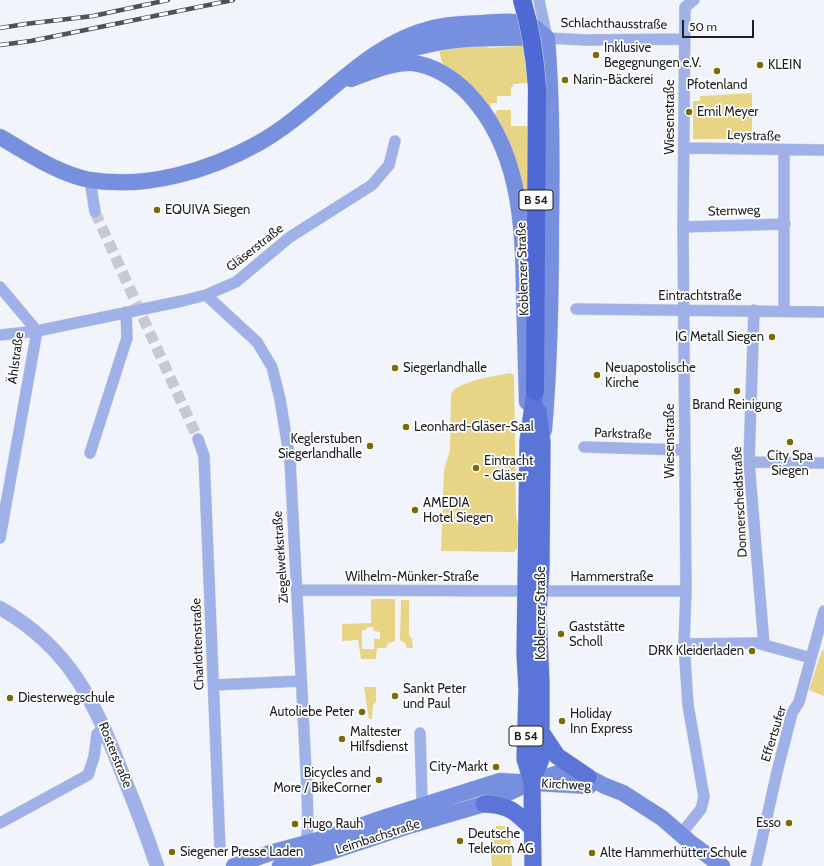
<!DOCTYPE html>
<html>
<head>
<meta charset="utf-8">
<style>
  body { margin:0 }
  #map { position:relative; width:824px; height:866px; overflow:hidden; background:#f1f4fb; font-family:Cabin,sans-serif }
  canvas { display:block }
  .scale { position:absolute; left:682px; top:20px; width:72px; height:18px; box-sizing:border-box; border:2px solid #1e1f22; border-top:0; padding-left:5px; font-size:12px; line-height:14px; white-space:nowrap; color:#1e1f22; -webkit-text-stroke:3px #fff; paint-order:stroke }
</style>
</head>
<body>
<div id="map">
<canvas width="824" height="866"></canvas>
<div class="scale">50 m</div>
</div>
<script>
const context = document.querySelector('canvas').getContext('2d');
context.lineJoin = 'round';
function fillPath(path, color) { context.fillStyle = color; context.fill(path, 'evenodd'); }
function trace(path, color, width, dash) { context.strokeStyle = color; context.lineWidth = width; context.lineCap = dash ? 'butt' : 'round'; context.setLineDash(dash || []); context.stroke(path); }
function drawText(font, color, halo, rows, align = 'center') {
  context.font = font + ' Cabin,sans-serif'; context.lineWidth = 3.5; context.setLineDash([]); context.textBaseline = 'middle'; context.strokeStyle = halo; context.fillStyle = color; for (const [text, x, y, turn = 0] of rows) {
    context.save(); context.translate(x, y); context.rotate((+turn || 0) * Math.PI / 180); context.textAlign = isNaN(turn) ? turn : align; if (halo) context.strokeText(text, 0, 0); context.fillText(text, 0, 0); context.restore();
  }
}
fillPath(new Path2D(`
  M 482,45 L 490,48 L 523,45 L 528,83 L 513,84 L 513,87 L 511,87 L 511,96 L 497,96 L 497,103 L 491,103 L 490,112 L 496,113 L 497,110 L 511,110 L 511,126 L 529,126 L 528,246 L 519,182 L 442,63 L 439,51 Z
  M 752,93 L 752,139 L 693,139 L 693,101 L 700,101 L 700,96 Z
  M 510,373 L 514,375 L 516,516 L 519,529 L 517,549 L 514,552 L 441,551 L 444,470 L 450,450 L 451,394 C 457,381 496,376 510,373 Z
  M 371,599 L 395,599 L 395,641 L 389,643 L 386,648 L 377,648 L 376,659 L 361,659 L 358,640 L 342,641 L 342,624 L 371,623 ZM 367,627 L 373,627 L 374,631 L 380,632 L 380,639 L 374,639 L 374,649 L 362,649 L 362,630 L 366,630 Z
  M 401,600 L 409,600 L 409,635 L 412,639 L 413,648 L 407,648 L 405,643 L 400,640 Z
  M 822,650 L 824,651 L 824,696 L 809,690 Z
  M 364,687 L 376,687 L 376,702 L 373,705 L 372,719 L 369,719 Z
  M 496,826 L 504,826 L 510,831 L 512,866 L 492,866 L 489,830 L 496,829 Z`), '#e7d585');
trace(new Path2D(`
  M 95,212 L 198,439`), '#c7c9d0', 11, [11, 5.5]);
const minor = new Path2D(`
  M 539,0 L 547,38 L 586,40 L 684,39
  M 684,148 L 824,150
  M 90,180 L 95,212
  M 683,227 L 785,224
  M 0,287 L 37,331
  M 206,295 L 257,342 L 272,367 L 280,399 L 290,460 L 307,790 L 308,825 L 306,845
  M 576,309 L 824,312
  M 754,310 L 749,462 L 764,645
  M 784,310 L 784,150
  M 0,335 L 37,331 L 182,301 L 206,295 L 236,282 L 290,237 L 372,185 L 389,165 L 395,141
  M 198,439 L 204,456 L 220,849
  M 584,447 L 684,450
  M 90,453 L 127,338 L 126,312
  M 749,462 L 824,463
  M 0,538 L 37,331
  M 297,590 L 526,591
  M 539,591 L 686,591
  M 684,644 L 757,643 L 811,658
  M 214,685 L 301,681
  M 420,733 L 422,798 L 424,804
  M 0,823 L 88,775 L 94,757 L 97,734 L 105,727
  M 681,834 L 701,809 L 704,797 L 688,705 L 684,644 L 686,591 L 683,227 L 685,7 L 694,0
  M 756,866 L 777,772 L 792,713 L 799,702 L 824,611`);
const tertiary = new Path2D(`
  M 0,608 C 71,648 96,705 124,778 C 136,807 147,836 157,866`);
const secondary = new Path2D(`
  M 382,60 C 433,36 489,37 544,38
  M 351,79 C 370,72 392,62 412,63 C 433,65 453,78 467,92 C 520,147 523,222 524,293 C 525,330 526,366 527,402
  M 0,137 C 28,153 58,174 90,180 C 147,189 208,171 257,144 C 319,110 362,45 433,28 C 449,24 466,24 482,23 C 496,22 516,20 530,25 C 536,27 542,34 547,38
  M 544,430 C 550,361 551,292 551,223 C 552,161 552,99 547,38
  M 234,866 L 270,853 L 329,837 L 380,819 L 500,781 L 589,786
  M 280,866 L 330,852 L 412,825 L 484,804 L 532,782 L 558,773 L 588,777 L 605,786 L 623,793 L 662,818 L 692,844 L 722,866`);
const primary = new Path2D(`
  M 541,732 L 557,756 L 588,777
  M 532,782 L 541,759 L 541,682 L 538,612 L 541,569 L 542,442 L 538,411
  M 484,804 C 509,805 515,811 532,828
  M 533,866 L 532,782 L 525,759 L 527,689 L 525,654 L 528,441 L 535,391`);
const trunk = new Path2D(`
  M 535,391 L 537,87`);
trace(minor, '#cfd2d8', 12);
trace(tertiary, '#cfd2d8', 15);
trace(secondary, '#cfd2d8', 17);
trace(primary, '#cfd2d8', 18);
trace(trunk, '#cfd2d8', 19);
trace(minor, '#9fb1e8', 11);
trace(tertiary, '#9fb1e8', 14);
trace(secondary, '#768fdf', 16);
trace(primary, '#5a74d8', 17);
trace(trunk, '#4e68d4', 18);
const rail = new Path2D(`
  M 0,28 L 25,24 L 93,16 L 168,0
  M 0,45 L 31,41 L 233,0`);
trace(rail, '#515256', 4.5);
trace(rail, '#fff', 3, [9]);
const trunkBridge = new Path2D(`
  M 522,0 C 531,29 535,57 537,87`);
trace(trunkBridge, '#cfd2d8', 19, []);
trace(trunkBridge, '#4e68d4', 18);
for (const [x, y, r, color] of [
  [596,55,4,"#7c6b03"],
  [760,65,4,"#7c6b03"],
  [717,71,4,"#7c6b03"],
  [565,80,4,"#7c6b03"],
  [689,112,4,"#7c6b03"],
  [157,210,4,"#7c6b03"],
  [772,337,4,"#7c6b03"],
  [395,368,4,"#7c6b03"],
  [597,375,4,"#7c6b03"],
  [737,391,4,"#7c6b03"],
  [406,427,4,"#7c6b03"],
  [790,442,4,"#7c6b03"],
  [370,446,4,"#7c6b03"],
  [476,468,4,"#7c6b03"],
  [415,510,4,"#7c6b03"],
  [561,634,4,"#7c6b03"],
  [752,651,4,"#7c6b03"],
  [395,696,4,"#7c6b03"],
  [10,698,4,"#7c6b03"],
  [362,712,4,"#7c6b03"],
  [562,721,4,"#7c6b03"],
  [342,739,4,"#7c6b03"],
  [496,767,4,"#7c6b03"],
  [379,780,4,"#7c6b03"],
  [789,823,4,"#7c6b03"],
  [295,824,4,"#7c6b03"],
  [460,841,4,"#7c6b03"],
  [172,852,4,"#7c6b03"],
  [592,853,4,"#7c6b03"]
]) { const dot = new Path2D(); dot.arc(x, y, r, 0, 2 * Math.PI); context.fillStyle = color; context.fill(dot); trace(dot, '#fff', 1.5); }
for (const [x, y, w] of [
  [536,200,34],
  [526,736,34]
]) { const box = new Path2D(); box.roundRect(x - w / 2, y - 10, w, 20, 3); context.fillStyle = '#fff'; context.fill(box); trace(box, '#1e1f22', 1); }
drawText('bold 12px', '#1e1f22', null, [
  ["B 54",536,200],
  ["B 54",526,736]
]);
drawText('13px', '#1e1f22', '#fff', [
  ["Schlachthausstraße",614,24,1],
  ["Wiesenstraße",670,117,-90],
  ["Leystraße",754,136,2],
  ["Sternweg",734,211,-2],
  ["Gläserstraße",255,248,-38],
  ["Koblenzer Straße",523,269,-92],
  ["Eintrachtstraße",700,296],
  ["Ählstraße",16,358,-82],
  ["Parkstraße",623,434,2],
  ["Wiesenstraße",670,441,-90],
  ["Donnerscheidstraße",740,502,-93],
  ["Ziegelwerkstraße",281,557,-94],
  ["Wilhelm-Münker-Straße",412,577],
  ["Hammerstraße",612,577],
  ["Koblenzer Straße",541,613,-90],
  ["Charlottenstraße",198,644,-92],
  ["Effertsufer",774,734,-73],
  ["Rosterstraße",115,755,68],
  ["Kirchweg",566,785,3],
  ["Leimbachstraße",378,837,-18]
]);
drawText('13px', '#1e1f22', '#fff', [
  ["Inklusive",604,48],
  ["Begegnungen e.V.",604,63],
  ["KLEIN",768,65],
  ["Narin-Bäckerei",573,80],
  ["Pfotenland",717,85,"center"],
  ["Emil Meyer",697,112],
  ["EQUIVA Siegen",165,210],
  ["IG Metall Siegen",764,337,"right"],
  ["Siegerlandhalle",403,368],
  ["Neuapostolische",605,368],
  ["Kirche",605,383],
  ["Brand Reinigung",737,405,"center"],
  ["Leonhard-Gläser-Saal",414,427],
  ["Keglerstuben",362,439,"right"],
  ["Siegerlandhalle",362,454,"right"],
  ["City Spa",790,456,"center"],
  ["Siegen",790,471,"center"],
  ["Eintracht",484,461],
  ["- Gläser",484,476],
  ["AMEDIA",423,503],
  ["Hotel Siegen",423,518],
  ["Gaststätte",569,627],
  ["Scholl",569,642],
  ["DRK Kleiderladen",744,651,"right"],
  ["Sankt Peter",403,689],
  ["und Paul",403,704],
  ["Diesterwegschule",18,698],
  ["Autoliebe Peter",354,712,"right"],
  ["Holiday",570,714],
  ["Inn Express",570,729],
  ["Maltester",350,732],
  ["Hilfsdienst",350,747],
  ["City-Markt",488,767,"right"],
  ["Bicycles and",371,773,"right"],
  ["More / BikeCorner",371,788,"right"],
  ["Esso",781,823,"right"],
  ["Hugo Rauh",303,824],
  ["Deutsche",468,834],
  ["Telekom AG",468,849],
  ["Siegener Presse Laden",180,852],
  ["Alte Hammerhütter Schule",600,853]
], 'left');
</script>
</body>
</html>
